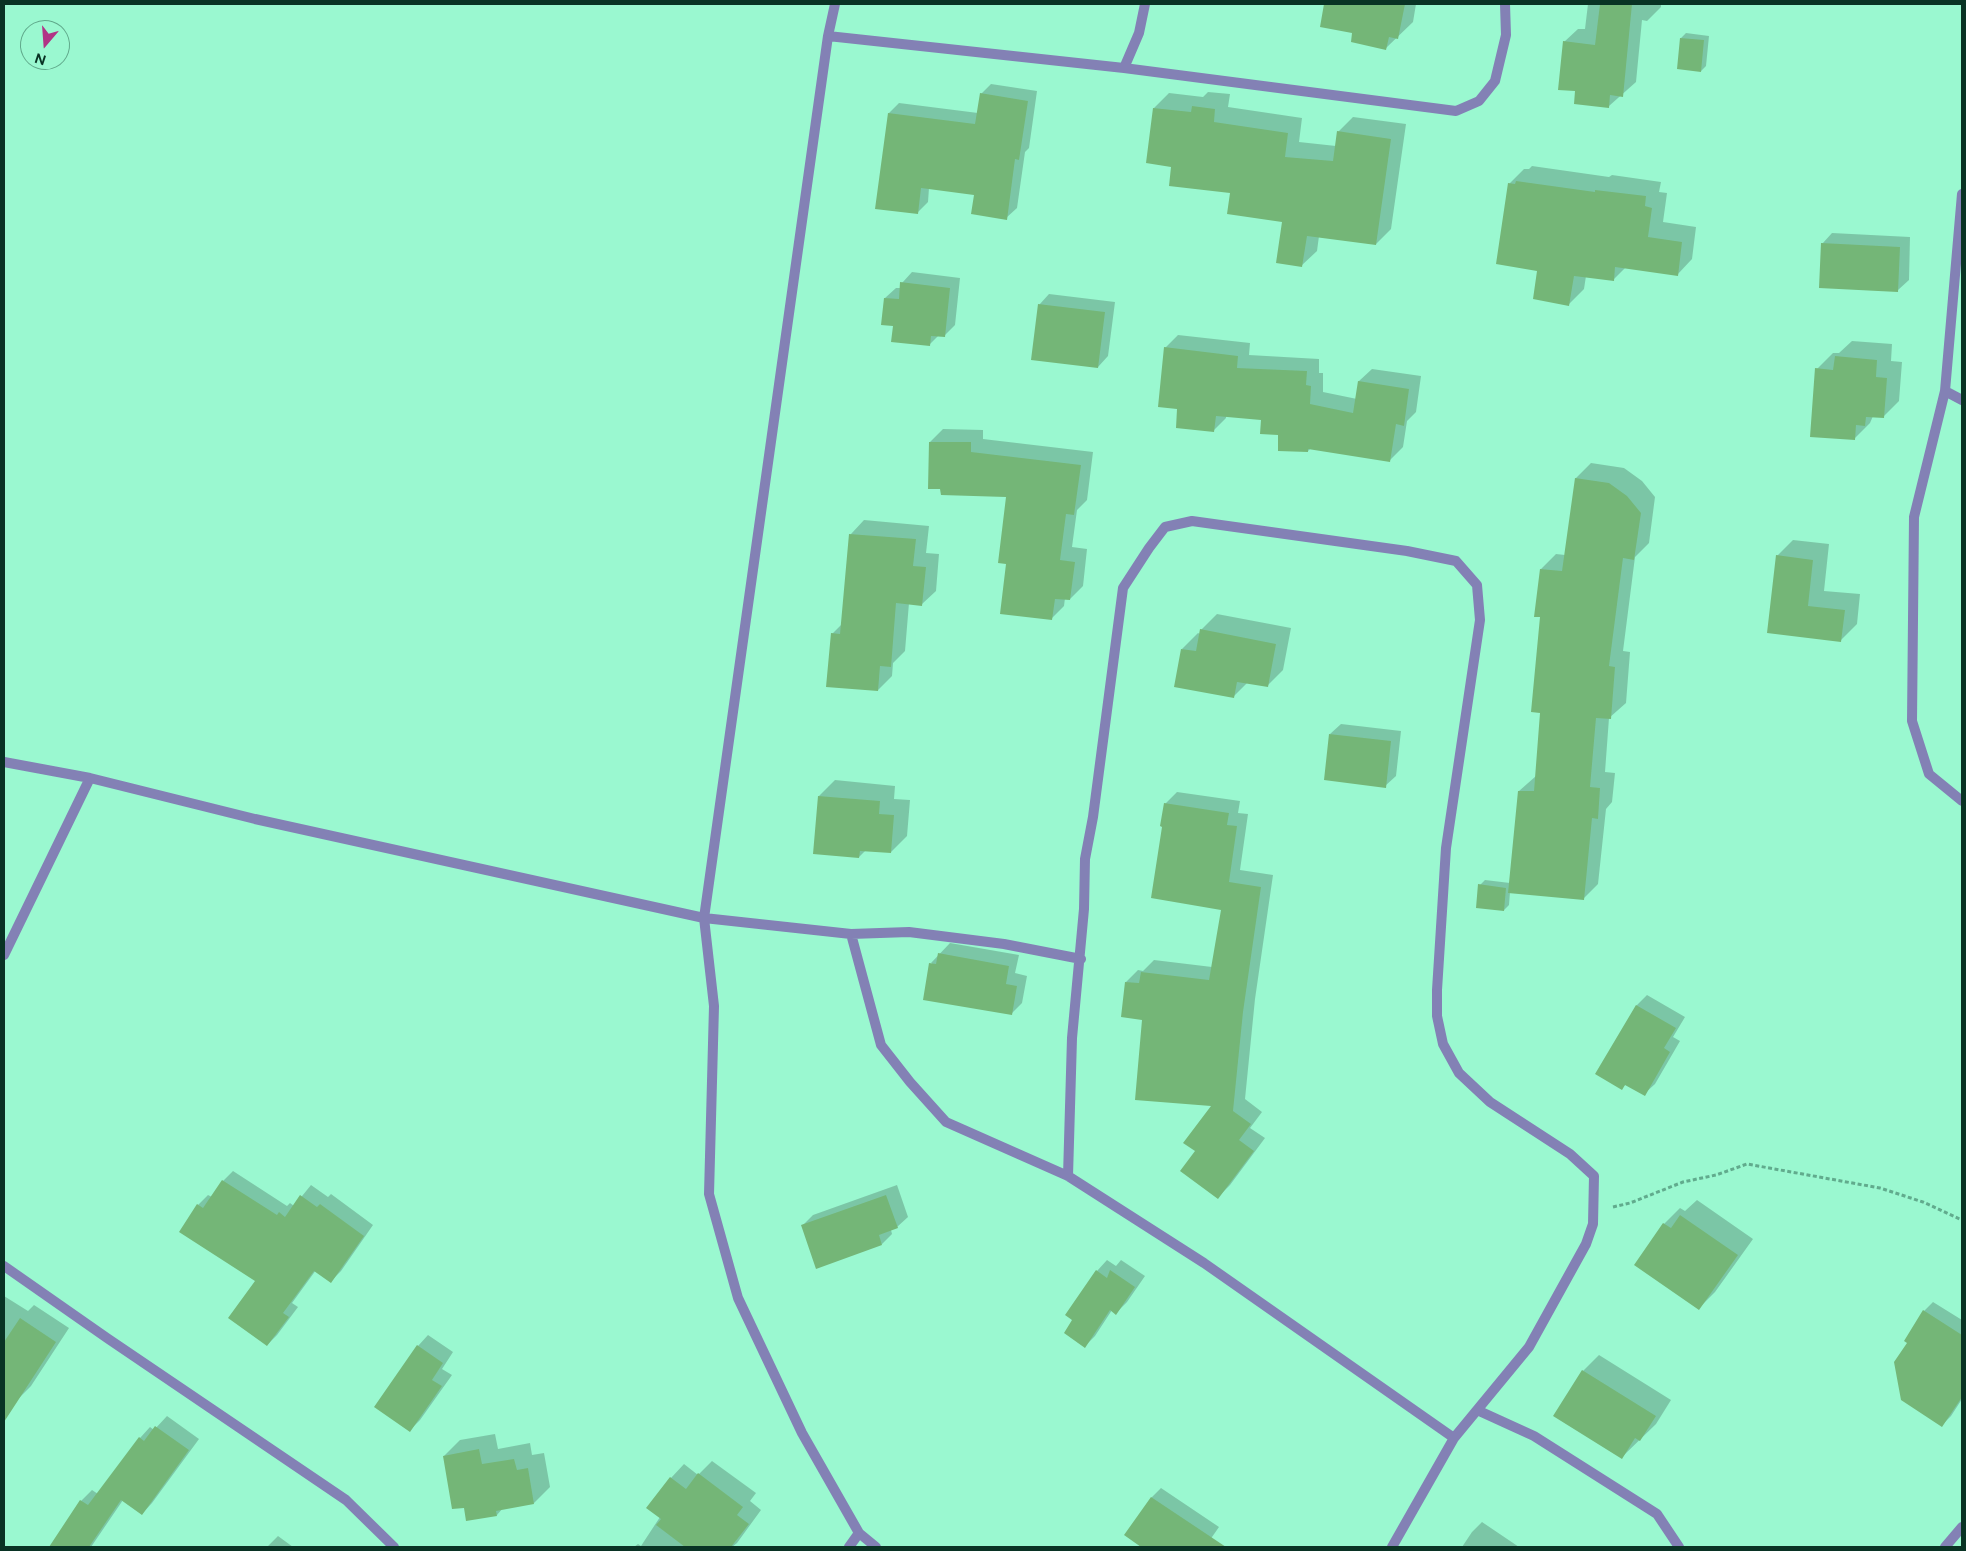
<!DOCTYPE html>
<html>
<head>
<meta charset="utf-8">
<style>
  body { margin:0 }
  #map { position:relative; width:1966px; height:1551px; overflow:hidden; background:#9af8d0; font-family:Figtree,sans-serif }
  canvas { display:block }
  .frame { position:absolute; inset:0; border:5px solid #093324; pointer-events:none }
  .north { position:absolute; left:20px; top:20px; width:50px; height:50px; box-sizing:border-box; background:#9af8d0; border:1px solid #60a98b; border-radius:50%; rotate:198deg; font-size:14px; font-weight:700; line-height:20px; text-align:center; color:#093324 }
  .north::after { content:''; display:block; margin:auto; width:18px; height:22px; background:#b13485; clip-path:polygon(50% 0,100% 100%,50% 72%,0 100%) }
</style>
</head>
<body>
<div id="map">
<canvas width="1966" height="1551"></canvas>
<div class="frame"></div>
<div class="north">N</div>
</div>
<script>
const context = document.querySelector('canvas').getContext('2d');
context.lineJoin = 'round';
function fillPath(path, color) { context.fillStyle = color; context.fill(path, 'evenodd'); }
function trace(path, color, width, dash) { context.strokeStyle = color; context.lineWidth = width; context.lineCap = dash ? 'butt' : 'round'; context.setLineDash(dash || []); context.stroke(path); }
fillPath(new Path2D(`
  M 1326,4 L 1416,4 L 1413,22 L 1386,48 L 1354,32 L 1321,26 Z
  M 1588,4 L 1661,4 L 1661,7 L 1647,21 L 1642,20 L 1636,82 L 1609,106 L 1576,90 L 1564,42 L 1578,29 L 1585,29 Z
  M 1686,33 L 1709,36 L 1706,66 L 1701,71 L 1681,38 Z
  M 991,84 L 1037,91 L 1029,148 L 1025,152 L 1017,208 L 1006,218 L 975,194 L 929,188 L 928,202 L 917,213 L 889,113 L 899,103 L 978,113 L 981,94 Z
  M 1208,92 L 1230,94 L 1228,107 L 1302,118 L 1299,142 L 1336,146 L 1338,132 L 1353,117 L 1406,124 L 1391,229 L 1376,244 L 1319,236 L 1317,251 L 1301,266 L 1284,221 L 1231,192 L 1172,165 L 1154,108 L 1169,93 L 1203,97 Z
  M 1532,166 L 1609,177 L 1612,175 L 1661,182 L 1659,192 L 1667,193 L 1663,222 L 1696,227 L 1692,259 L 1677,275 L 1626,267 L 1613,280 L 1586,276 L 1584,289 L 1569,304 L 1539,270 L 1509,184 L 1524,169 L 1529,169 Z
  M 1832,233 L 1910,237 L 1909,280 L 1898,290 L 1822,244 Z
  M 912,272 L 960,278 L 955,325 L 944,336 L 939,335 L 929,345 L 894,324 L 885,298 L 896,288 L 901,288 L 902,283 Z
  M 1049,294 L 1115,302 L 1108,356 L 1098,367 L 1039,305 Z
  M 1178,335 L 1250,343 L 1249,355 L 1319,359 L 1319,373 L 1323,373 L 1323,392 L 1357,399 L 1359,381 L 1372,369 L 1421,376 L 1416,412 L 1407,421 L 1403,447 L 1390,460 L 1311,448 L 1308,451 L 1280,434 L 1262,419 L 1226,416 L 1226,418 L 1213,431 L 1179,408 L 1165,348 Z
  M 1852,341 L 1892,344 L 1891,361 L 1902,362 L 1899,401 L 1883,417 L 1873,416 L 1870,423 L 1854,439 L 1817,369 L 1833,353 L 1839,353 Z
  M 943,429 L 983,430 L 983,439 L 1093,452 L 1087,500 L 1077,510 L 1072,547 L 1087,549 L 1083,586 L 1070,599 L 1065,598 L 1064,606 L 1051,619 L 1007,562 L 1007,496 L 930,442 Z
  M 1591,463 L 1624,468 L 1642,481 L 1655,497 L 1649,543 L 1635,557 L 1623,651 L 1630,652 L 1626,703 L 1609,718 L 1605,772 L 1615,773 L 1612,802 L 1606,809 L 1598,884 L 1583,899 L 1510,892 L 1509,905 L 1504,910 L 1480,885 L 1485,880 L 1510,883 L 1519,791 L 1536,776 L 1541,711 L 1541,569 L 1556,554 L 1565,555 L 1576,478 Z
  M 864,520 L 929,526 L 926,553 L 939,554 L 936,591 L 922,604 L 909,603 L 905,651 L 893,663 L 892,676 L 878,690 L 832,634 L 843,623 L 851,534 Z
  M 1793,540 L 1829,544 L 1824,591 L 1860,594 L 1857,624 L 1841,640 L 1768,632 L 1777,556 Z
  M 1217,614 L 1291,628 L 1283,670 L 1267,686 L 1248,682 L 1233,697 L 1182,649 L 1198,633 L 1200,634 L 1201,630 Z
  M 1341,724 L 1401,731 L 1396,776 L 1385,786 L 1330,734 Z
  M 835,780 L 895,786 L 894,799 L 910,800 L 907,836 L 891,852 L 866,850 L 859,857 L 819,796 Z
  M 1177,792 L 1240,801 L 1238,813 L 1248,814 L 1240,870 L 1273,875 L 1255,999 L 1245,1099 L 1262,1112 L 1250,1128 L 1265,1138 L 1230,1185 L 1218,1197 L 1197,1151 L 1213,1105 L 1126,982 L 1138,970 L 1143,971 L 1154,960 L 1212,967 L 1222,909 L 1164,826 L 1165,804 Z
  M 950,943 L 1019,955 L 1015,973 L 1027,976 L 1022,1003 L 1011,1014 L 931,963 Z
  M 1647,995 L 1685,1017 L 1673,1037 L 1680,1041 L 1655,1084 L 1644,1094 L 1626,1084 L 1622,1088 L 1597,1074 L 1637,1005 Z
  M 233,1171 L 287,1206 L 290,1203 L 294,1206 L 311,1185 L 328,1197 L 331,1194 L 373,1225 L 341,1271 L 331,1281 L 316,1270 L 292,1303 L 298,1307 L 277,1335 L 267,1345 L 257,1280 L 198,1205 L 208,1195 L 212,1197 L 223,1181 Z
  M 897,1185 L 908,1217 L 897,1227 L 891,1230 L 892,1234 L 882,1244 L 802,1226 L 813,1215 Z
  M 1697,1200 L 1753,1239 L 1715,1292 L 1699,1308 L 1664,1224 L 1680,1208 L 1685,1211 Z
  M 1107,1260 L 1116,1266 L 1121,1260 L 1145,1276 L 1127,1302 L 1116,1313 L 1112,1310 L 1095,1336 L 1085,1346 L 1097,1271 Z
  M 4,1296 L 28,1311 L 34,1305 L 69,1328 L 31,1386 L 17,1400 L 4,1392 Z
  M 1933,1302 L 1962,1320 L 1962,1399 L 1951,1416 L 1942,1425 L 1924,1311 Z
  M 428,1335 L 453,1352 L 442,1369 L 452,1375 L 420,1420 L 410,1430 L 418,1346 Z
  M 1599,1355 L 1671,1400 L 1656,1424 L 1622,1457 L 1583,1371 Z
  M 167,1416 L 199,1439 L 152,1503 L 142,1514 L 123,1500 L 91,1547 L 50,1547 L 81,1501 L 92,1490 L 98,1494 L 140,1438 L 150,1427 L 154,1430 Z
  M 495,1434 L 498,1449 L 530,1443 L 532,1455 L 544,1453 L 550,1487 L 534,1503 L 503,1508 L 497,1515 L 465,1506 L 444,1456 L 460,1440 Z
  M 712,1461 L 756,1493 L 750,1501 L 761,1510 L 737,1543 L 732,1547 L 634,1547 L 638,1544 L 641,1546 L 660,1517 L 671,1478 L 684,1464 L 698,1475 Z
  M 1161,1488 L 1219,1527 L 1205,1547 L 1143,1547 L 1126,1535 L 1152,1497 Z
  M 1482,1522 L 1519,1547 L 1462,1547 L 1472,1532 Z
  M 278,1536 L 293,1547 L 267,1547 Z`), '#0003');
fillPath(new Path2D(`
  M 1324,4 L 1405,4 L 1398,39 L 1389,37 L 1386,50 L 1351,42 L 1352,33 L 1320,27 Z
  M 1600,4 L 1632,4 L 1623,97 L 1610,95 L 1609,108 L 1574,104 L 1575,91 L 1558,90 L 1563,41 L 1595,45 Z
  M 1680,38 L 1704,40 L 1701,72 L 1677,69 Z
  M 980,93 L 1028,101 L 1019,160 L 1015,159 L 1007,220 L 971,214 L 974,195 L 921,188 L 918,214 L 875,209 L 888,113 L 975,124 Z
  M 1192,106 L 1215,109 L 1214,122 L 1288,133 L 1285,157 L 1333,161 L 1337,131 L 1391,139 L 1376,245 L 1307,236 L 1302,267 L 1276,263 L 1282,222 L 1227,214 L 1230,193 L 1169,186 L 1171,167 L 1146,163 L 1153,108 L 1191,112 Z
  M 1516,181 L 1595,192 L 1595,190 L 1646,196 L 1645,206 L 1652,208 L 1648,237 L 1682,242 L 1678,276 L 1615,267 L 1614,281 L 1574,276 L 1569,306 L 1533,299 L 1537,271 L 1496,264 L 1508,183 L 1515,184 Z
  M 1821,243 L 1900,247 L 1898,292 L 1819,288 Z
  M 900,282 L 950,288 L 945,337 L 931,336 L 930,346 L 891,342 L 893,326 L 881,325 L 884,298 L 899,299 Z
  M 1038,304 L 1105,312 L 1098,368 L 1031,360 Z
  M 1164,347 L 1238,356 L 1237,368 L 1307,371 L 1306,385 L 1311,386 L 1310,404 L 1353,413 L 1358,381 L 1409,389 L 1404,426 L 1396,424 L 1390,462 L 1308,449 L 1308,452 L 1278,451 L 1278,435 L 1260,434 L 1261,420 L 1216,416 L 1214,432 L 1176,428 L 1177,409 L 1158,407 Z
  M 1835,356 L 1877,360 L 1876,377 L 1887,378 L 1884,418 L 1866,417 L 1865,426 L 1856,425 L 1855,440 L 1810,437 L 1815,368 L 1833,370 Z
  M 929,442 L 971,442 L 971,452 L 1081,465 L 1074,515 L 1066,514 L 1060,560 L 1075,562 L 1070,600 L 1055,599 L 1052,620 L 1000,614 L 1006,564 L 998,563 L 1006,497 L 941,495 L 940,489 L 928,489 Z
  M 1575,478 L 1609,483 L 1627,496 L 1641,513 L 1634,560 L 1623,558 L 1609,666 L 1615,667 L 1611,719 L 1596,718 L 1590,787 L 1600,788 L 1598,819 L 1592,818 L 1584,900 L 1508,893 L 1518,791 L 1534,791 L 1540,713 L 1531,712 L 1540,617 L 1534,617 L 1540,569 L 1562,571 Z
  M 849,534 L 916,539 L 913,566 L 926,567 L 922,606 L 896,603 L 891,667 L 880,666 L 878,691 L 826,687 L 831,633 L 840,634 Z
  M 1776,555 L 1813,560 L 1808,606 L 1845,610 L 1841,642 L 1767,633 Z
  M 1200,629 L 1276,644 L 1268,687 L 1237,682 L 1234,698 L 1174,687 L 1181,649 L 1196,651 Z
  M 1329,734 L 1391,741 L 1386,788 L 1324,780 Z
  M 818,796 L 880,801 L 879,814 L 894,815 L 891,853 L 860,851 L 859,858 L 813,854 Z
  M 1164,803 L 1229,813 L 1227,825 L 1237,826 L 1229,882 L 1261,887 L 1243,1012 L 1233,1111 L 1251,1124 L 1239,1140 L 1254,1151 L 1218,1199 L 1180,1171 L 1195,1151 L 1183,1143 L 1211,1106 L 1135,1100 L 1142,1020 L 1121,1017 L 1125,982 L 1139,983 L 1141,972 L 1209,980 L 1221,910 L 1151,898 L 1162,827 L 1160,826 Z
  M 1478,884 L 1506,888 L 1504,911 L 1476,908 Z
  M 938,953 L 1009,966 L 1006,984 L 1017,986 L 1012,1015 L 923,1000 L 929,963 L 936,964 Z
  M 1636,1005 L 1676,1028 L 1664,1048 L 1670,1052 L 1645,1096 L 1625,1085 L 1622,1090 L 1595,1074 Z
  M 222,1180 L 277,1215 L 279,1212 L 285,1217 L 300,1195 L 317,1207 L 320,1204 L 364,1236 L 331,1283 L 314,1271 L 283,1313 L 289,1317 L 267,1346 L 228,1318 L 255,1281 L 179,1232 L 197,1204 L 203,1208 Z
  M 886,1195 L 898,1228 L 879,1235 L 882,1245 L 816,1269 L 801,1225 Z
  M 1680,1215 L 1738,1255 L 1699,1310 L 1634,1265 L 1663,1223 L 1671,1228 Z
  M 1096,1270 L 1107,1278 L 1110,1270 L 1135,1287 L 1116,1315 L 1110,1310 L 1085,1348 L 1064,1333 L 1072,1320 L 1065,1315 Z
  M 1923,1310 L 1962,1335 L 1962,1397 L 1942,1427 L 1901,1400 L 1894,1362 L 1907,1343 L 1904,1341 Z
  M 20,1318 L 56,1342 L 4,1422 L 4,1342 Z
  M 417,1345 L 443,1363 L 432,1380 L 442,1386 L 410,1432 L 374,1407 Z
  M 1582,1370 L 1656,1416 L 1640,1441 L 1635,1438 L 1622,1459 L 1553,1416 Z
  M 155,1426 L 189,1450 L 142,1515 L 121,1500 L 89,1547 L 49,1547 L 80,1500 L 88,1505 L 139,1437 L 144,1441 Z
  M 479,1449 L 482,1464 L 514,1459 L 517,1470 L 528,1468 L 534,1504 L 496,1511 L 497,1516 L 466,1521 L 464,1508 L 452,1509 L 443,1456 Z
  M 698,1473 L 743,1507 L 737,1515 L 749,1524 L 731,1547 L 685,1547 L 656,1525 L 661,1519 L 646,1508 L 670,1477 L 686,1489 Z
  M 1151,1497 L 1226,1547 L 1141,1547 L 1124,1535 Z`), '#74b677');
trace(new Path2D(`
  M 1613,1207 L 1630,1203 L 1683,1182 L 1716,1175 L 1747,1164 L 1880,1188 L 1923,1202 L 1962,1220`), '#61ab8d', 3, [4, 2.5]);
trace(new Path2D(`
  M 835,4 L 828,36 L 704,918 L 714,1006 L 709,1194 L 738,1298 L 802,1433 L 859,1533 L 876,1547
  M 828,36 L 1124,68 L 1456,111 L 1479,101 L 1495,81 L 1506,35 L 1505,4
  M 1124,68 L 1139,33 L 1145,4
  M 1962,194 L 1945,391 L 1914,517 L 1912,721 L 1929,774 L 1962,801
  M 1945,391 L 1962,400
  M 4,762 L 90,778 L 255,819 L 704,918 L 851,934 L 909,932 L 1004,944 L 1081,959
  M 851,934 L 881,1045 L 910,1082 L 946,1122 L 1068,1176 L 1204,1263 L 1454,1438
  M 4,955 L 90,778
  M 1068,1176 L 1072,1038 L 1084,909 L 1085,859 L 1093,817 L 1123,588 L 1149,548 L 1165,527 L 1192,521 L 1407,551 L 1456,561 L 1477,585 L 1480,620 L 1446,848 L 1437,990 L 1437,1016 L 1443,1044 L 1459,1073 L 1490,1102 L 1570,1154 L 1594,1176 L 1593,1224 L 1586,1244 L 1529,1347 L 1454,1438 L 1392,1547
  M 4,1266 L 107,1338 L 346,1500 L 394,1547
  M 1477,1410 L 1534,1436 L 1657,1514 L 1679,1547
  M 849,1547 L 859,1533
  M 1945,1547 L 1962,1527`), '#8381b5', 10);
</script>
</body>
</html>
